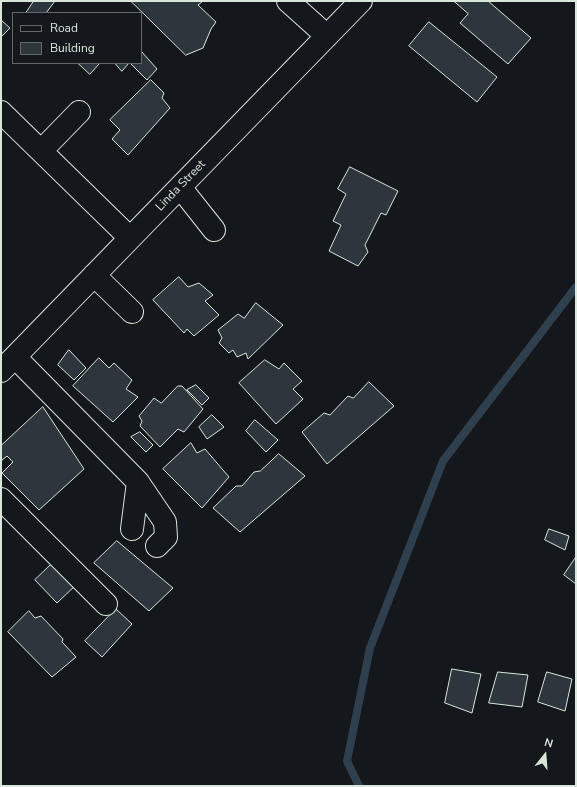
<!DOCTYPE html>
<html>
<head>
<meta charset="utf-8">
<style>
  body { margin:0 }
  #map { position:relative; width:577px; height:787px; overflow:hidden; background:#14181c; font-family:"Nunito Sans",sans-serif }
  canvas { display:block }
  .frame { position:absolute; inset:0; border:2px solid #d8e6dc; pointer-events:none }
  .legend { position:absolute; left:12px; top:12px; width:130px; height:52px; box-sizing:border-box; background:#14181c; border:1px solid #626a69; margin:0; padding:5px 7px; list-style:none; font-size:12px; color:#d8e6dc }
  .legend li { display:flex; align-items:center; gap:8px; height:20px }
  .legend b { width:20px; border:1px solid #626a69 }
  .north { position:absolute; left:525px; top:735px; width:40px; height:40px; -webkit-text-stroke:3px #14181c; paint-order:stroke; rotate:17deg; font-size:11px; font-weight:700; line-height:16px; text-align:center; color:#d8e6dc }
  .north::after { content:''; display:block; margin:auto; width:14px; height:18px; background:#d8e6dc; clip-path:polygon(50% 0,100% 100%,50% 72%,0 100%) }
</style>
</head>
<body>
<div id="map">
<canvas width="577" height="787"></canvas>
<div class="frame"></div>
<ul class="legend">
<li><b style="height:5px;background:#14181c"></b>Road</li>
<li><b style="height:11px;background:#2c363c"></b>Building</li>
</ul>
<div class="north">N</div>
</div>
<script>
const context = document.querySelector('canvas').getContext('2d');
context.lineJoin = 'round';
function trace(path, color, width, dash) { context.strokeStyle = color; context.lineWidth = width; context.lineCap = dash ? 'butt' : 'round'; context.setLineDash(dash || []); context.stroke(path); }
function fillPath(path, color) { context.fillStyle = color; context.fill(path, 'evenodd'); }
function drawText(font, color, halo, rows, align = 'center') {
  context.font = font + ' "Nunito Sans",sans-serif'; context.lineWidth = 3; context.setLineDash([]); context.textBaseline = 'middle'; context.strokeStyle = halo; context.fillStyle = color; for (const [text, x, y, turn = 0] of rows) {
    context.save(); context.translate(x, y); context.rotate((+turn || 0) * Math.PI / 180); context.textAlign = isNaN(turn) ? turn : align; if (halo) context.strokeText(text, 0, 0); context.fillText(text, 0, 0); context.restore();
  }
}
trace(new Path2D(`
  M 359,786 L 347,761 L 370,648 L 443,461 L 576,287`), '#2f3f4d', 8);
const building = new Path2D(`
  M 34,1 L 55,1 L 46,13 L 26,13 Z
  M 131,1 L 203,1 L 198,5 L 216,22 L 211,29 L 203,48 L 186,55 Z
  M 454,1 L 488,1 L 531,38 L 508,64 L 460,23 L 468,14 Z
  M 1,20 L 10,28 L 1,37 Z
  M 429,22 L 497,77 L 477,102 L 409,46 Z
  M 141,51 L 157,69 L 147,80 L 130,63 L 141,63 Z
  M 78,63 L 100,63 L 90,74 Z
  M 115,63 L 129,63 L 122,71 Z
  M 151,80 L 164,93 L 162,98 L 170,108 L 128,155 L 112,139 L 120,130 L 110,120 Z
  M 350,167 L 398,191 L 386,215 L 381,213 L 365,245 L 368,252 L 358,266 L 329,251 L 341,225 L 333,221 L 346,194 L 338,189 Z
  M 179,277 L 188,287 L 199,283 L 213,295 L 205,301 L 219,315 L 194,336 L 187,329 L 184,333 L 153,300 Z
  M 256,303 L 283,325 L 248,359 L 246,353 L 237,357 L 233,350 L 229,353 L 219,343 L 222,338 L 218,330 L 238,314 L 244,318 Z
  M 69,350 L 86,368 L 74,380 L 58,365 Z
  M 99,358 L 109,368 L 114,363 L 132,380 L 126,389 L 138,397 L 113,422 L 73,386 Z
  M 265,360 L 279,369 L 284,363 L 302,381 L 293,389 L 303,399 L 276,424 L 239,383 Z
  M 369,382 L 394,406 L 327,464 L 302,432 L 324,413 L 330,415 L 348,396 L 353,398 Z
  M 196,385 L 209,398 L 202,405 L 187,390 Z
  M 178,386 L 182,386 L 203,409 L 184,432 L 178,429 L 160,447 L 140,426 L 142,421 L 139,416 L 154,398 L 161,403 Z
  M 43,407 L 84,469 L 39,510 L 2,473 L 13,462 L 7,456 L 1,461 L 1,446 Z
  M 212,415 L 224,427 L 207,439 L 199,427 Z
  M 255,420 L 278,440 L 266,452 L 246,431 Z
  M 140,432 L 153,445 L 146,452 L 131,437 Z
  M 191,443 L 197,453 L 205,449 L 229,477 L 202,508 L 163,469 Z
  M 279,454 L 305,476 L 240,532 L 213,508 L 236,486 L 242,486 L 254,472 L 260,471 Z
  M 549,529 L 569,536 L 565,550 L 545,540 Z
  M 117,541 L 173,588 L 149,611 L 94,563 Z
  M 576,557 L 576,584 L 564,575 Z
  M 56,560 L 78,583 L 57,603 L 35,580 Z
  M 116,609 L 132,624 L 102,657 L 85,641 Z
  M 29,611 L 35,618 L 41,616 L 63,639 L 62,642 L 76,657 L 52,677 L 8,632 Z
  M 452,669 L 481,674 L 472,713 L 445,703 Z
  M 498,672 L 528,675 L 522,707 L 489,703 Z
  M 547,672 L 572,679 L 565,711 L 538,702 Z`);
fillPath(building, '#2c363c');
trace(building, '#d8e6dc', 1);
const street = new Path2D(`
  M 288,1 L 327,36
  M 1,112 L 130,238
  M 41,151 L 79,112
  M 180,187 L 214,230
  M 94,275 L 132,312
  M 15,357 L 138,482 L 132,529
  M 1,371 L 361,1
  M 138,482 L 165,522 L 166,537 L 157,546
  M 1,499 L 106,604`);
trace(street, '#d8e6dc', 24);
trace(street, '#14181c', 22);
drawText('12px', '#d8e6dc', '#14181c', [
  ["Linda Street",181,186,-46]
]);
</script>
</body>
</html>
